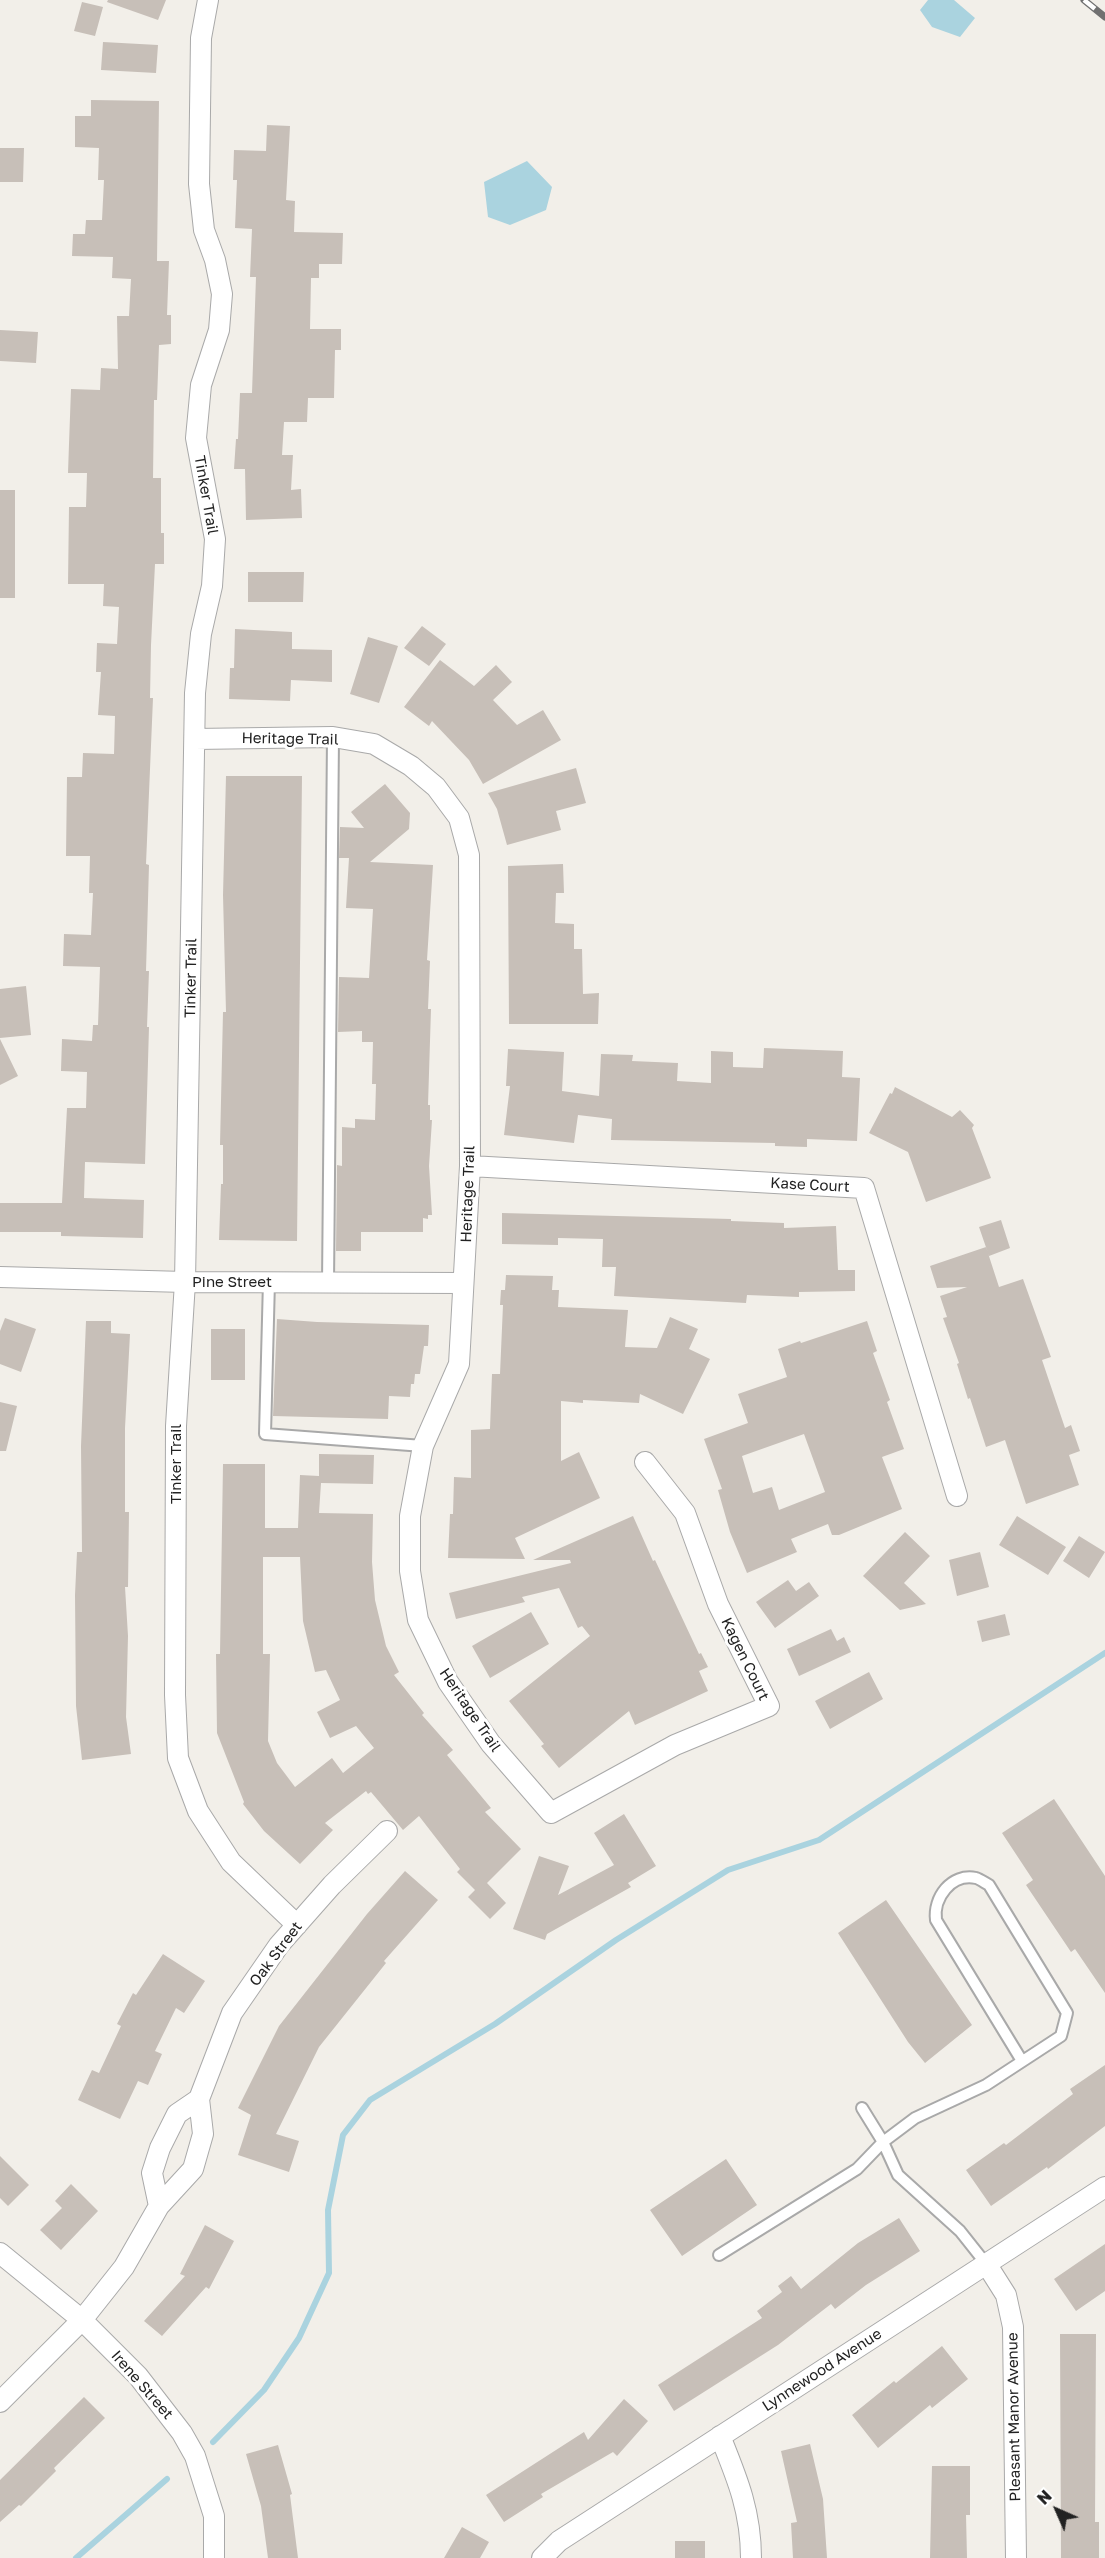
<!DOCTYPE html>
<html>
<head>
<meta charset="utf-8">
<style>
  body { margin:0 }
  #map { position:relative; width:1105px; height:2558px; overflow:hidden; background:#f2efe9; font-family:"Golos Text",sans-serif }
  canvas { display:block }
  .north { position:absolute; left:1027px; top:2480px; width:60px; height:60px; -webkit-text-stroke:4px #fff; paint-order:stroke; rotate:315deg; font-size:16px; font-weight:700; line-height:24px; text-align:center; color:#222 }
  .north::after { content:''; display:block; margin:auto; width:21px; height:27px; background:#222; clip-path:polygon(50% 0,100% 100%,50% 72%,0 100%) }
</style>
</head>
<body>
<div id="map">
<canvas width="1105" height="2558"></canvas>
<div class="north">N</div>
</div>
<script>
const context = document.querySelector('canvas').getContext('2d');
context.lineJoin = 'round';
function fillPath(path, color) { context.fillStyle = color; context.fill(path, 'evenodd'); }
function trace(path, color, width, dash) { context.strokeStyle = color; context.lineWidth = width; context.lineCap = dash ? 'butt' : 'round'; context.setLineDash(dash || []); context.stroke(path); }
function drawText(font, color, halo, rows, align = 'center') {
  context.font = font + ' "Golos Text",sans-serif'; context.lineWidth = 6; context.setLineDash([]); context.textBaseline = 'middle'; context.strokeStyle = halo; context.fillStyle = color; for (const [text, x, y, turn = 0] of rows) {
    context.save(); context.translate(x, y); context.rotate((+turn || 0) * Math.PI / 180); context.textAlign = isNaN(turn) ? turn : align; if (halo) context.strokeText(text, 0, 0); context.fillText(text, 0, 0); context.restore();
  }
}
fillPath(new Path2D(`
  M 928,0 L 954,0 L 975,18 L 960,37 L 932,27 L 920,10 Z
  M 527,161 L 552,187 L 546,210 L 510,225 L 488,217 L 484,182 Z`), '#aad3df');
trace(new Path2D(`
  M 213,2442 L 264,2390 L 299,2338 L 329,2273 L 328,2210 L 343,2135 L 370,2100 L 495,2024 L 616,1940 L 728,1870 L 819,1840 L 1105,1653
  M 76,2558 L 167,2479`), '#aad3df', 6);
fillPath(new Path2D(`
  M 108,0 L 166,0 L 158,20 L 107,2 Z
  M 82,2 L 103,7 L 95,36 L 74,31 Z
  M 103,42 L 158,45 L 156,73 L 101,70 Z
  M 91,100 L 159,101 L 157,261 L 169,261 L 167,315 L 171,315 L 171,344 L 159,345 L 157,400 L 154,400 L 153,478 L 161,478 L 161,533 L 164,533 L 164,564 L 155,564 L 151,645 L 150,698 L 153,698 L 146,864 L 149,865 L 146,971 L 149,971 L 147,1027 L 149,1027 L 145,1164 L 85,1162 L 84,1198 L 144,1200 L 143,1238 L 61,1236 L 61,1232 L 0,1232 L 0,1203 L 62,1203 L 67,1108 L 86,1108 L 87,1072 L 61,1071 L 62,1039 L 92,1041 L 93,1025 L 98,1025 L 100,967 L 63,966 L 64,934 L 91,935 L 93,893 L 89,893 L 90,856 L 66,856 L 67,777 L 82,777 L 83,753 L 114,754 L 115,716 L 98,715 L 101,672 L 96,672 L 97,643 L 117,644 L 119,607 L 103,606 L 104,584 L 68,584 L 69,507 L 86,507 L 87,473 L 68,473 L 69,444 L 71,389 L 100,390 L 101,368 L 118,369 L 117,316 L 129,316 L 131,279 L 112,278 L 113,257 L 72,256 L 73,234 L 85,234 L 86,220 L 102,220 L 104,180 L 98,180 L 99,148 L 75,147 L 75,116 L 91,116 Z
  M 267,125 L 290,126 L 286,200 L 295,201 L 294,232 L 343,233 L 342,264 L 319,264 L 319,278 L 311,278 L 310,329 L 341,329 L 341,350 L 335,350 L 334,398 L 308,398 L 307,422 L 284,422 L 282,455 L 293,455 L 291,490 L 301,489 L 302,518 L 246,520 L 245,469 L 234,469 L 236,439 L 238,439 L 240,393 L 252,393 L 256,277 L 250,277 L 252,229 L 235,228 L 237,180 L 233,180 L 234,150 L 266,151 Z
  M 0,148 L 24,148 L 23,182 L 0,182 Z
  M 0,330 L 38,332 L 36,363 L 0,361 Z
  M 0,490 L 15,490 L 15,598 L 0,598 Z
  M 248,572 L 304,572 L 303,602 L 248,602 Z
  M 422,626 L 446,644 L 429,666 L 404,648 Z
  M 235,629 L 292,632 L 292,649 L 332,650 L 332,682 L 291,680 L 290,701 L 229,699 L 230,668 L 234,668 Z
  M 368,637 L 398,646 L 379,703 L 350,694 Z
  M 440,660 L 474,686 L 496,665 L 512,682 L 493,700 L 517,725 L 543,710 L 561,740 L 483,784 L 469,760 L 432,721 L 429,726 L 404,707 Z
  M 576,768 L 586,803 L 556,811 L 561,830 L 507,845 L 497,809 L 488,793 Z
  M 226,776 L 302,776 L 297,1241 L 219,1240 L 221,1184 L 223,1184 L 223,1145 L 220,1145 L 223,1012 L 226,1012 L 223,895 Z
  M 385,784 L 410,813 L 409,829 L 370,862 L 433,865 L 427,960 L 430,961 L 428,1009 L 431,1009 L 428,1105 L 430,1105 L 430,1120 L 432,1120 L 429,1166 L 432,1215 L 428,1215 L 428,1219 L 423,1218 L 423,1232 L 361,1232 L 361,1251 L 336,1251 L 337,1165 L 342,1166 L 342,1127 L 355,1128 L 355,1119 L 375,1120 L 376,1084 L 372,1084 L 373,1042 L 362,1042 L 362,1031 L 338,1032 L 339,977 L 369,978 L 373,909 L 346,908 L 349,858 L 339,858 L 340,827 L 364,828 L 351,812 Z
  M 563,864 L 564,893 L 556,893 L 555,923 L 574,924 L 574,949 L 582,949 L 583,994 L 599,993 L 598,1024 L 509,1024 L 508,866 Z
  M 26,986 L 31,1035 L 0,1038 L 0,989 Z
  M 0,1039 L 18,1076 L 0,1085 Z
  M 764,1048 L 843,1051 L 842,1077 L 860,1078 L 857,1141 L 807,1139 L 807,1147 L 775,1146 L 775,1143 L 611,1140 L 612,1119 L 578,1115 L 574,1143 L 504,1135 L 510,1086 L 506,1086 L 508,1049 L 564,1052 L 562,1091 L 599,1096 L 601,1054 L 633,1055 L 632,1061 L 678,1063 L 677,1081 L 711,1083 L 711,1051 L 733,1052 L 733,1067 L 763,1068 Z
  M 895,1087 L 952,1117 L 960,1110 L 974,1125 L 972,1128 L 991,1178 L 926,1202 L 908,1152 L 869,1133 L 890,1093 L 892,1094 Z
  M 502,1213 L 731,1219 L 731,1221 L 784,1223 L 784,1228 L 836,1226 L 838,1270 L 855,1270 L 855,1291 L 799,1292 L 799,1297 L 747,1295 L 746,1303 L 614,1296 L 616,1267 L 602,1267 L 603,1239 L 558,1238 L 558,1245 L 502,1244 Z
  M 1001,1220 L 1010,1248 L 989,1256 L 979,1227 Z
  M 986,1247 L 999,1287 L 1023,1279 L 1051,1357 L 1042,1360 L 1065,1428 L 1071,1425 L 1080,1451 L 1069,1455 L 1079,1485 L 1026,1504 L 1005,1440 L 986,1447 L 970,1398 L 968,1399 L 957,1364 L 959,1363 L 943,1318 L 947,1317 L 940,1296 L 967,1287 L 937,1288 L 930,1266 Z
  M 506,1275 L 553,1276 L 552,1290 L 559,1290 L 558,1307 L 628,1310 L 625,1347 L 657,1348 L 670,1317 L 698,1329 L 689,1349 L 710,1359 L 683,1414 L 640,1394 L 639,1403 L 583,1400 L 583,1403 L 561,1401 L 561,1461 L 579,1452 L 600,1498 L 515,1538 L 525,1559 L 448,1558 L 450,1514 L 453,1514 L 454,1477 L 471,1478 L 471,1430 L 490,1429 L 492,1374 L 500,1374 L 503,1305 L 500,1305 L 501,1290 L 505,1290 Z
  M 5,1318 L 36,1329 L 21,1372 L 0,1364 L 0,1331 Z
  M 277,1319 L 317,1322 L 429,1325 L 428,1346 L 424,1346 L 420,1374 L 415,1374 L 414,1384 L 411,1384 L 410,1397 L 389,1396 L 388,1419 L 273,1416 Z
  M 86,1321 L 111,1321 L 111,1333 L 130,1334 L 125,1428 L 125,1512 L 129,1512 L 128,1587 L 125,1587 L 128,1636 L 126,1717 L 131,1754 L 82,1760 L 76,1706 L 75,1595 L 77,1552 L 82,1552 L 81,1446 Z
  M 867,1321 L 877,1351 L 873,1353 L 890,1400 L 887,1402 L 904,1449 L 882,1457 L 902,1509 L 839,1535 L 832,1535 L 828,1524 L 791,1539 L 797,1552 L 747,1573 L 730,1532 L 718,1490 L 722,1489 L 704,1439 L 748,1423 L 738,1394 L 787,1377 L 778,1349 L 800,1341 L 801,1343 ZM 804,1434 L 825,1492 L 779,1510 L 772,1487 L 753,1493 L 742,1456 Z
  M 211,1329 L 245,1329 L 245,1380 L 211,1380 Z
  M 0,1402 L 17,1406 L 6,1451 L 0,1451 Z
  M 319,1454 L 374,1455 L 373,1484 L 321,1483 L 319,1513 L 373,1514 L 372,1562 L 375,1600 L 386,1646 L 399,1672 L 394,1675 L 424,1713 L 422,1715 L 453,1750 L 447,1755 L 491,1808 L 485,1812 L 521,1849 L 487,1883 L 506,1903 L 490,1919 L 468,1897 L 475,1890 L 457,1872 L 460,1869 L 419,1816 L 403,1830 L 371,1792 L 368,1794 L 366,1791 L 325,1823 L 333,1830 L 300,1864 L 264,1831 L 243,1804 L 244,1802 L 217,1733 L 216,1654 L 220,1654 L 223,1464 L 265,1464 L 265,1528 L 298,1528 L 300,1475 L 319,1476 ZM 263,1557 L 300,1557 L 303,1621 L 315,1672 L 326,1670 L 340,1700 L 317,1712 L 330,1738 L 356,1726 L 374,1748 L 343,1773 L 332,1758 L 295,1787 L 277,1763 L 268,1741 L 270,1654 L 263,1654 Z
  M 633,1516 L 653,1561 L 655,1560 L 699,1654 L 701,1653 L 708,1667 L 699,1671 L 708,1691 L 635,1725 L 629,1711 L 559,1768 L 541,1746 L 544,1744 L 509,1701 L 590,1636 L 582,1626 L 578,1628 L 559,1588 L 522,1597 L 525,1602 L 456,1619 L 449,1593 L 571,1563 L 570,1560 L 533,1560 Z
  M 1017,1516 L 1066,1547 L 1048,1575 L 999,1545 Z
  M 905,1532 L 930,1556 L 904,1583 L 926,1604 L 900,1610 L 863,1576 Z
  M 1079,1536 L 1105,1552 L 1089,1578 L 1063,1561 Z
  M 980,1552 L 989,1587 L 957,1596 L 949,1560 Z
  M 788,1580 L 796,1591 L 809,1582 L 819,1596 L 775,1628 L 756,1602 Z
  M 531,1612 L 549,1644 L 490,1678 L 472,1646 Z
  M 1005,1614 L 1010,1635 L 982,1642 L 977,1621 Z
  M 831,1629 L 837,1641 L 844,1637 L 851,1652 L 799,1676 L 787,1649 Z
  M 869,1672 L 883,1699 L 830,1729 L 815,1701 Z
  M 1054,1799 L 1105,1876 L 1105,1993 L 1075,1949 L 1071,1952 L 1026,1885 L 1033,1880 L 1002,1833 Z
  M 624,1814 L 656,1866 L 628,1883 L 631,1887 L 547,1934 L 545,1940 L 513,1929 L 539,1856 L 569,1866 L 558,1895 L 614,1865 L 594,1833 Z
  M 405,1871 L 438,1900 L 384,1961 L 386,1963 L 319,2047 L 276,2134 L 299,2141 L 289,2172 L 238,2155 L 251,2115 L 238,2108 L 279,2026 L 367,1914 Z
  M 886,1900 L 972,2025 L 925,2063 L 908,2042 L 838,1933 Z
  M 163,1954 L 205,1981 L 184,2013 L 176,2008 L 155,2051 L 162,2054 L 148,2085 L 138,2081 L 120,2119 L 78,2100 L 92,2070 L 99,2073 L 121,2026 L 117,2024 L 133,1993 L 136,1995 Z
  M 1105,2065 L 1105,2126 L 1048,2169 L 1047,2167 L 991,2206 L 966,2170 L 1004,2143 L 1006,2145 L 1073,2094 L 1070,2089 Z
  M 0,2156 L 29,2185 L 8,2206 L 0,2198 Z
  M 726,2159 L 757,2205 L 682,2256 L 650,2210 Z
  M 71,2184 L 98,2211 L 61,2250 L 40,2230 L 62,2208 L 55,2201 Z
  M 899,2218 L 920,2251 L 866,2285 L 835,2309 L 831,2304 L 778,2345 L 674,2411 L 658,2385 L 762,2318 L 757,2311 L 782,2292 L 778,2286 L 791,2276 L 801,2289 L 858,2243 Z
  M 205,2225 L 234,2241 L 209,2289 L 206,2287 L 162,2336 L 144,2321 L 185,2276 L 180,2274 Z
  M 1105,2244 L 1105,2291 L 1076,2311 L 1054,2279 Z
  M 1060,2334 L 1096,2334 L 1095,2522 L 1099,2522 L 1099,2558 L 1061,2558 Z
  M 942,2346 L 968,2379 L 932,2408 L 930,2405 L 878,2448 L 852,2415 L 894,2381 L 896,2383 Z
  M 84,2397 L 105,2418 L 54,2468 L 56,2471 L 21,2506 L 19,2505 L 0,2522 L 0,2480 Z
  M 624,2399 L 648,2421 L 617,2456 L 613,2452 L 541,2494 L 543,2497 L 504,2522 L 486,2495 L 584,2432 L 588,2440 Z
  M 810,2444 L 823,2499 L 827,2558 L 793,2558 L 791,2523 L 797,2522 L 781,2451 Z
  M 278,2445 L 292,2494 L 290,2495 L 298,2558 L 268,2558 L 261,2506 L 246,2454 Z
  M 932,2466 L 970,2466 L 970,2515 L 966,2515 L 967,2558 L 930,2558 Z
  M 462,2527 L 489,2542 L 480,2558 L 444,2558 Z
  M 675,2541 L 705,2541 L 705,2558 L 675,2558 Z`), '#c7bfb8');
const service = new Path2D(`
  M 269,1281 L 265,1434 L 423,1446
  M 328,1284 L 333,737
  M 719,2255 L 857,2169 L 883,2142 L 862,2108
  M 987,2265 L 960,2231 L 898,2175 L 883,2142 L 915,2118 L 986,2085 L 1061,2036 L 1067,2013 L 989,1885 C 985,1883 980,1879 976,1878 C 951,1873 933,1898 936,1920 L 1022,2061`);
const minor = new Path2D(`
  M 208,0 L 201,38 L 199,184 L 204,230 L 215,260 L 222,294 L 219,330 L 201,385 L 196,438 L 215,539 L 212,586 L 201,634 L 195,693 L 185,1282 L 176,1426 L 175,1695 L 178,1758 L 198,1811 L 231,1862 L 297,1925
  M 195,739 L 333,737 L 374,744 L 411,766 L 436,787 L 459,818 L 469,855 L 470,1166 L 459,1364 L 423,1446 L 410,1516 L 410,1571 L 418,1620 L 448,1682 L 491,1744 L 551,1813 L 675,1745 L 769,1706 L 718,1604 L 685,1513 L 645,1462
  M 470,1166 L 864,1188 L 957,1496
  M 0,1277 L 185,1282 L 463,1283
  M 159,2206 L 152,2173 L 160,2148 L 177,2114 L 199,2099
  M 0,2253 L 82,2320 L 138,2376 L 182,2433 L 195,2456 L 214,2516 L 214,2558
  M 987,2265 L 1006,2295 L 1013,2327 L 1016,2558
  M 0,2402 L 82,2320 L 124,2267 L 159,2206 L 193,2169 L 203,2134 L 199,2099 L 232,2013 L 279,1945 L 332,1885 L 387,1831
  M 720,2436 C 737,2478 751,2511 751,2558
  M 542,2558 L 559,2541 L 1105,2187`);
trace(service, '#a9a9a9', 14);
trace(minor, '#a9a9a9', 22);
trace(service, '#fff', 10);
trace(minor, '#fff', 20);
const rail = new Path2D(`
  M 1084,0 L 1105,17`);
trace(rail, '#707070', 7);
trace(rail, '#fff', 4.5, [14]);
drawText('15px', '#222', '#fff', [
  ["Tinker Trail",206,495,80],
  ["Heritage Trail",290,739,1],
  ["Tinker Trail",191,978,-89],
  ["Kase Court",810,1185,3],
  ["Heritage Trail",468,1194,-88],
  ["Pine Street",232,1282],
  ["Tinker Trail",176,1464,-90],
  ["Kagen Court",745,1659,64],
  ["Heritage Trail",470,1710,56],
  ["Oak Street",276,1954,-53],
  ["Lynnewood Avenue",822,2370,-33],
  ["Irene Street",142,2385,49],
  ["Pleasant Manor Avenue",1014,2417,-91]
]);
</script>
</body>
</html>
